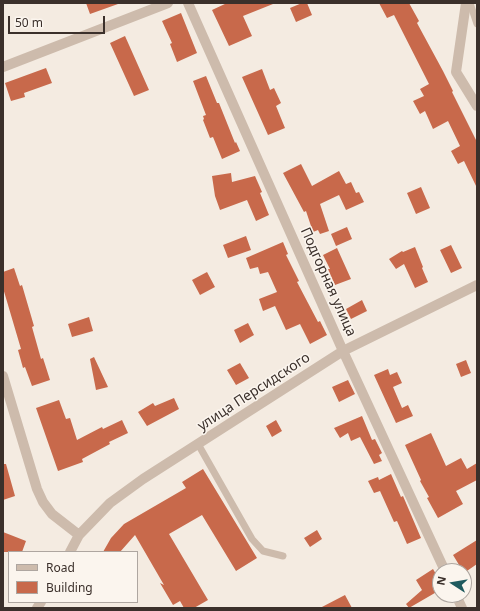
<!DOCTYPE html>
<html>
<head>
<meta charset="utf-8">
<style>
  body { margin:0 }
  #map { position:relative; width:480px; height:611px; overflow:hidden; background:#f4ebe1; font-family:"Noto Sans",sans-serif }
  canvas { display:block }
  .frame { position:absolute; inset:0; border:4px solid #3b302b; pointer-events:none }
  .legend { position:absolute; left:8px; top:551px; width:130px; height:52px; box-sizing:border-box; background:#fbf5ee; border:1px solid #aea6a0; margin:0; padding:5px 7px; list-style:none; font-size:12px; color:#3b302b }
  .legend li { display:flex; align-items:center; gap:8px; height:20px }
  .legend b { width:20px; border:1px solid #aea6a0 }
  .north { position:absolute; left:432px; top:563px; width:40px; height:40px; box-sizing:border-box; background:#fbf5ee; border:1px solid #aea6a0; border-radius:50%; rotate:282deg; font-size:11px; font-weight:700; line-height:16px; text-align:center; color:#3b302b }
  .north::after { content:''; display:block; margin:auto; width:14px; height:18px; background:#1f5a5e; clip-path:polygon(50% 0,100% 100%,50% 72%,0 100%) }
  .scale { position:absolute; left:8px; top:16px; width:97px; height:18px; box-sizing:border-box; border:2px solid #3b302b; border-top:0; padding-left:5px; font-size:12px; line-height:14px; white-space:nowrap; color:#3b302b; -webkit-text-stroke:3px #fbf5ee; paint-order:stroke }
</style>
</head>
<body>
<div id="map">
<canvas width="480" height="611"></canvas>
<div class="frame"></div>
<ul class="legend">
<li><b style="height:5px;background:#cdbbac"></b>Road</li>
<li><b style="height:11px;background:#c8694b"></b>Building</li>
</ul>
<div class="north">N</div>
<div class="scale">50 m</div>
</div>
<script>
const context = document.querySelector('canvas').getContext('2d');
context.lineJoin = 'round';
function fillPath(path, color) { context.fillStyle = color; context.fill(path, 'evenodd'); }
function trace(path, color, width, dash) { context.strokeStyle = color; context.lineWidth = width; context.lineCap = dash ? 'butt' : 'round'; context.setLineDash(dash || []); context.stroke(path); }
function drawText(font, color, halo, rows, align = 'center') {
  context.font = font + ' "Noto Sans",sans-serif'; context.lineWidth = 3; context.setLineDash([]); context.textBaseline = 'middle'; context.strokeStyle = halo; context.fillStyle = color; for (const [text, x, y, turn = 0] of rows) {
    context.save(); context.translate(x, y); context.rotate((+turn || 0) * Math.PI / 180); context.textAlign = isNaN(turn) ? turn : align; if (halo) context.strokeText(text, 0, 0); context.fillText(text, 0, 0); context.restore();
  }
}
fillPath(new Path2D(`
  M 86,3 L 117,3 L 118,4 L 90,14 Z
  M 227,3 L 273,3 L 273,4 L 243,16 L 252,36 L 229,46 L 212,10 Z
  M 302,3 L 307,3 L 312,15 L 296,22 L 290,8 Z
  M 379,3 L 409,3 L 419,21 L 417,23 L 443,71 L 453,91 L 452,92 L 477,142 L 477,188 L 464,161 L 458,164 L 451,151 L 460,146 L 448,121 L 433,129 L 425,111 L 420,114 L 413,101 L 424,96 L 420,89 L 429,84 L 394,15 L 387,18 Z
  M 181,13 L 197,53 L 177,62 L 170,44 L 172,43 L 162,21 Z
  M 125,36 L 149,90 L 134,96 L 110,43 Z
  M 46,68 L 52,83 L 24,93 L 25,97 L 11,101 L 5,83 Z
  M 262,69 L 270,90 L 274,88 L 281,103 L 276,106 L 285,128 L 268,135 L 242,77 Z
  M 206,76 L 217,103 L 219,103 L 235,143 L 236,142 L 240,151 L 222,159 L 213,137 L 210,138 L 203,120 L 204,119 L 203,116 L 206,115 L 193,81 Z
  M 301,164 L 312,186 L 339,171 L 346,184 L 351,182 L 356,193 L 359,192 L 364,202 L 346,210 L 339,195 L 320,204 L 329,231 L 320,234 L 318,230 L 313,232 L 306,211 L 304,212 L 283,173 Z
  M 231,173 L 232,182 L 255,176 L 262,192 L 260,193 L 269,215 L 256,221 L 247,200 L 220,210 L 215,196 L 212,176 Z
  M 421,187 L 430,208 L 416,214 L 407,193 Z
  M 347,227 L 352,239 L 336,246 L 331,234 Z
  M 246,236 L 251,250 L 228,258 L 223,245 Z
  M 283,242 L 288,254 L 286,255 L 299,281 L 297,282 L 318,322 L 320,321 L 327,335 L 310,344 L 300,324 L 286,330 L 275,306 L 263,311 L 259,299 L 277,292 L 268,272 L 260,274 L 258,267 L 250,269 L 246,258 Z
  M 451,245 L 462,268 L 451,273 L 440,250 Z
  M 415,247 L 423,267 L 422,268 L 428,282 L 415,288 L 404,264 L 396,269 L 389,259 L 402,251 L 403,252 Z
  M 337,248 L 351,279 L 335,285 L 328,269 L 330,269 L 323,255 Z
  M 14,268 L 20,286 L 22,285 L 34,326 L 32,327 L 41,359 L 43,358 L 50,380 L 32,386 L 25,367 L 23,368 L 18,350 L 21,349 L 3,288 L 3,272 Z
  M 207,272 L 215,287 L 200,295 L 192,280 Z
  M 362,300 L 367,311 L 351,319 L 346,309 Z
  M 89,317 L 93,331 L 72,337 L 68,324 Z
  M 248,323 L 254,335 L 240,343 L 234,330 Z
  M 94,357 L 108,387 L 96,390 L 90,359 Z
  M 466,360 L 471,373 L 461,377 L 456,364 Z
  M 240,363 L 249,378 L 236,385 L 227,370 Z
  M 388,369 L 390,375 L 397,372 L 402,383 L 393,387 L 402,408 L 408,405 L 413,416 L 396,423 L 374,375 Z
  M 348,380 L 355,394 L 339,402 L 332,387 Z
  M 174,398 L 179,409 L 147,426 L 138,412 L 153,403 L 155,406 Z
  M 59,400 L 66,419 L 70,418 L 77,440 L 102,427 L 103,429 L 122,420 L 128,433 L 109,442 L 110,444 L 82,459 L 83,462 L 58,471 L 36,408 Z
  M 362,416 L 372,440 L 375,439 L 382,453 L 379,455 L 382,461 L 374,464 L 360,437 L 351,441 L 348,433 L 340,438 L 334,428 Z
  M 276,420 L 282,431 L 272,437 L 266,426 Z
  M 431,433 L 446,466 L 461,458 L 467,469 L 477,463 L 477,480 L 456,491 L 463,504 L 438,518 L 427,498 L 429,497 L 420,481 L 421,480 L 405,445 Z
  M 3,464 L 6,464 L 15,496 L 3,500 Z
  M 203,469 L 257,558 L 236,571 L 202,515 L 169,534 L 208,600 L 194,608 L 184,608 L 180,601 L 173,605 L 160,583 L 164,585 L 135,535 L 120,552 L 103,552 L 111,538 L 124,524 L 186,488 L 182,482 Z
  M 391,474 L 401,497 L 403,496 L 421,538 L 407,544 L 397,521 L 394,522 L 380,491 L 374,493 L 368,481 L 378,477 L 379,480 Z
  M 317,530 L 322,539 L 310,547 L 304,538 Z
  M 3,532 L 26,541 L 22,552 L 3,552 Z
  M 477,540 L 477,564 L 464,573 L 453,555 Z
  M 433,569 L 440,581 L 440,590 L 409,608 L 406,604 L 422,590 L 416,580 Z
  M 345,595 L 352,608 L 320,608 Z`), '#c8694b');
trace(new Path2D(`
  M 470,3 L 477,24
  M 198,444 L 252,539 L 263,551 L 283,556`), '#cdbbac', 7);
trace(new Path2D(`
  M 188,3 L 343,351 L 445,571
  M 466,3 L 456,72 L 477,106
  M 3,67 L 168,3
  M 3,376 L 37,489 L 43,502 L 52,514 L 79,535
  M 70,552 L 79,535 L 110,503 L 143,479 L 343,351 L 477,285
  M 456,595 L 462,608
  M 37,608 L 41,602`), '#cdbbac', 10);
drawText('14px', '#3b302b', '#fbf5ee', [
  ["Подгорная улица",328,282,66],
  ["улица Персидского",254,392,-33]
]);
</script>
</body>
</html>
